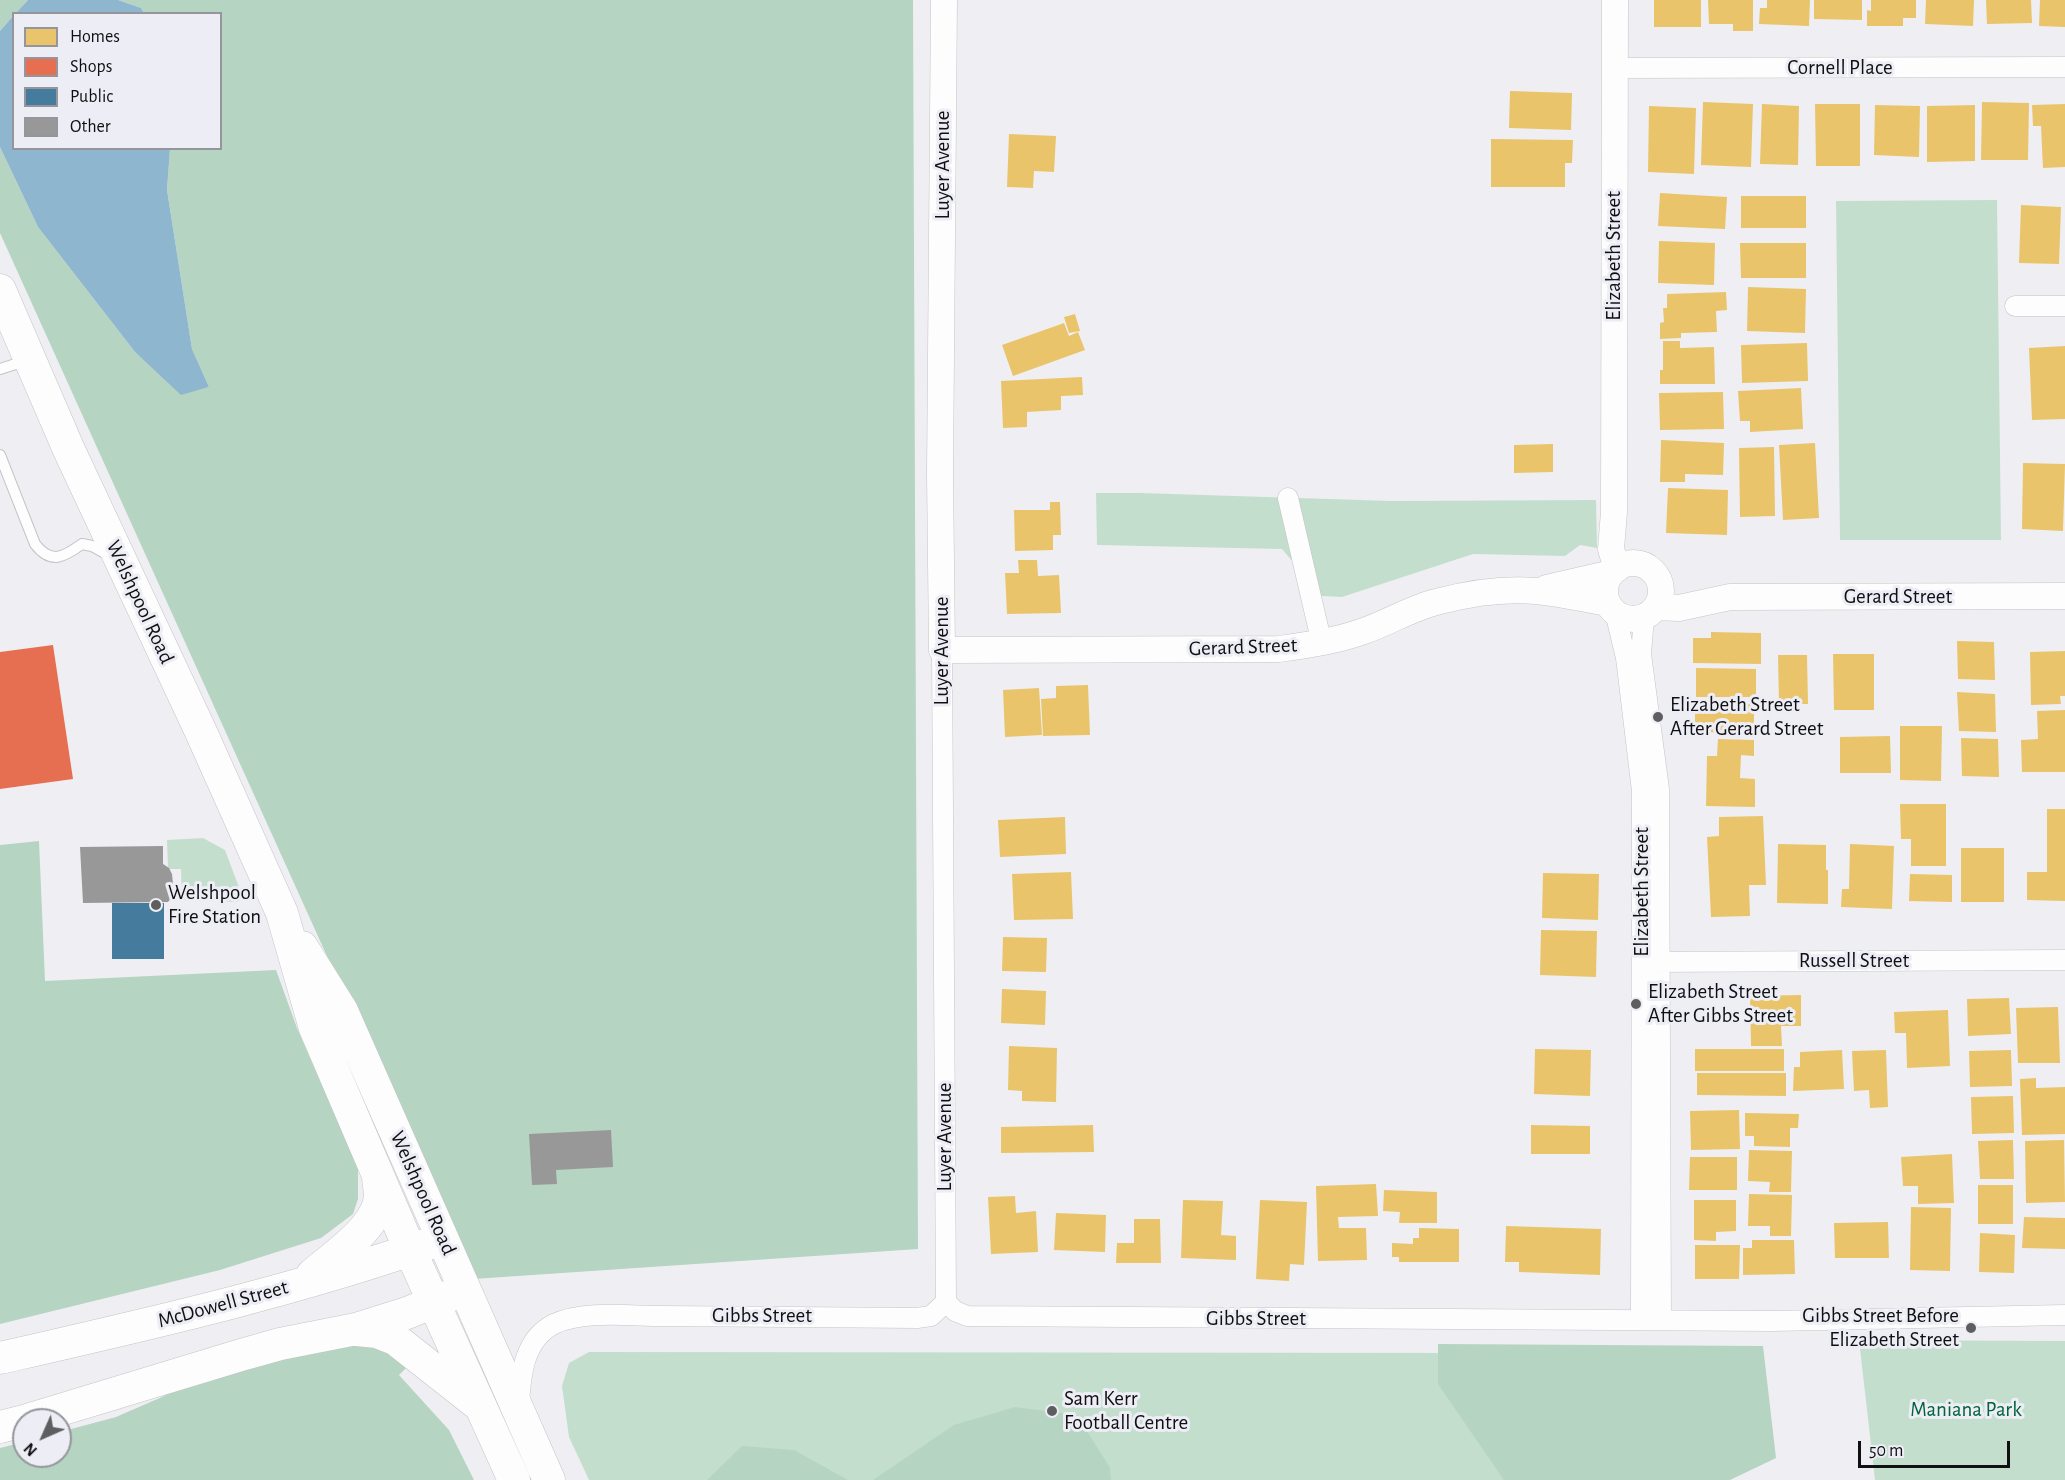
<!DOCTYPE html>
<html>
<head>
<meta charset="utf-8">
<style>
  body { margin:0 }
  #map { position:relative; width:2065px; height:1480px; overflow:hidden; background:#efeff3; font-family:"Alegreya Sans",sans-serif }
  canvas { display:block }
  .legend { position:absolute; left:12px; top:12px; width:210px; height:138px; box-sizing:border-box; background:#ededf5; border:2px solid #95959b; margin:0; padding:8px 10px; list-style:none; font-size:18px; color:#101013 }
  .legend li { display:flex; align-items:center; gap:12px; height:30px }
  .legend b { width:30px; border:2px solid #95959b }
  .north { position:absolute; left:12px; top:1408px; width:60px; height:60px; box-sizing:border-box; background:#ededf5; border:2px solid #95959b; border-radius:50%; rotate:225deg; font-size:16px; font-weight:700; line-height:24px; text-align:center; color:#101013 }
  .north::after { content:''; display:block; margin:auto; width:21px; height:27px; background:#5e5e61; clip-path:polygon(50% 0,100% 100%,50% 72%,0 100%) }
  .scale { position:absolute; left:1858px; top:1441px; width:152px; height:27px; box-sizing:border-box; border:3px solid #101013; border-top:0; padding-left:8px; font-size:18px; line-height:21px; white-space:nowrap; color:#101013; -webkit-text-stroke:4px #ededf5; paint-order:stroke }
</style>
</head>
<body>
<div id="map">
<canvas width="2065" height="1480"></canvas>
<ul class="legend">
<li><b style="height:16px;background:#e9c46a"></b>Homes</li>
<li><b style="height:16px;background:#e76f51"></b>Shops</li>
<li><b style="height:16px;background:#457b9d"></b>Public</li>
<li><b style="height:16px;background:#999899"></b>Other</li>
</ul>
<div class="north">N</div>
<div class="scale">50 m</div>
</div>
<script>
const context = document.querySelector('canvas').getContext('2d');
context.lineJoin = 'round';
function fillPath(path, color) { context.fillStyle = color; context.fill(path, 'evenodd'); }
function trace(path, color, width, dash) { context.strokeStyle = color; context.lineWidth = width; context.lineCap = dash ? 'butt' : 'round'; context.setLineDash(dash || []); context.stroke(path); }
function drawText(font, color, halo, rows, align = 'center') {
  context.font = font + ' "Alegreya Sans",sans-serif'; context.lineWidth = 6; context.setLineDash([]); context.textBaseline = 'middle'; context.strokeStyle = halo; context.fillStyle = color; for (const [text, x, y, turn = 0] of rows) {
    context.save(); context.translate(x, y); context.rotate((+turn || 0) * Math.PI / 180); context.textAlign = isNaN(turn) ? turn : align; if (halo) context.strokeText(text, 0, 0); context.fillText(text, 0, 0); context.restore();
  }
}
fillPath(new Path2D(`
  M 1997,200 L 2001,540 L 1840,540 L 1836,201 Z
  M 1096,493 L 1141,493 L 1392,501 L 1596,500 L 1597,548 L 1580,545 L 1565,556 L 1473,554 L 1342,597 L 1322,596 L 1282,549 L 1097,545 Z
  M 203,838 L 225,850 L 243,898 L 237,902 L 182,900 L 181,869 L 168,869 L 167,840 Z
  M 1859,1340 L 2065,1341 L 2065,1480 L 1875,1480 Z
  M 589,1352 L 1505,1353 L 1578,1480 L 589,1480 L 569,1437 L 562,1386 L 569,1363 Z`), '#c4dece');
fillPath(new Path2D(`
  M 0,0 L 28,0 L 16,13 L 14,14 L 13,16 L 0,31 Z
  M 118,0 L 913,0 L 918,1249 L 473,1279 L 0,233 L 0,147 L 38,227 L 135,352 L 182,394 L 209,387 L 192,349 L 167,190 L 170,149 L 220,148 L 220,14 L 144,13 L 141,8 Z
  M 39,841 L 45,981 L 276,970 L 297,1028 L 358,1168 L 358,1199 L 353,1214 L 321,1238 L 220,1270 L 0,1324 L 0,845 Z
  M 1438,1344 L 1763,1346 L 1776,1458 L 1730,1480 L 1504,1480 L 1438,1384 Z
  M 357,1345 L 383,1347 L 410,1364 L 399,1375 L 449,1430 L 474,1480 L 0,1480 L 0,1448 L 24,1442 L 24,1456 L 60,1456 L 60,1432 L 116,1417 L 162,1397 L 192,1381 L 312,1348 Z
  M 1015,1407 L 1077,1415 L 1110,1468 L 1111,1480 L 873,1480 L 954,1425 Z
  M 742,1446 L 794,1450 L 848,1480 L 707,1480 Z`), '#b5d4c2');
fillPath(new Path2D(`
  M 28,0 L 118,0 L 141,8 L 144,13 L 16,13 Z
  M 13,16 L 14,148 L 170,149 L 167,190 L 192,349 L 209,387 L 181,395 L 135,352 L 38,227 L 0,147 L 0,31 Z`), '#8eb6cf');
fillPath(new Path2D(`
  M 1654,0 L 1701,0 L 1701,27 L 1654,27 Z
  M 1708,0 L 1753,0 L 1753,31 L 1733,31 L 1733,24 L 1709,24 Z
  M 1767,0 L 1810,0 L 1809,26 L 1759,24 L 1760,8 L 1767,8 Z
  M 1814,0 L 1862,0 L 1862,20 L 1814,19 Z
  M 1871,0 L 1916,0 L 1916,18 L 1903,18 L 1903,26 L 1867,26 L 1867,10 L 1871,11 Z
  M 1926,0 L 1974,0 L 1973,26 L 1925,24 Z
  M 1986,0 L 2031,0 L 2032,23 L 1987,24 Z
  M 2040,0 L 2065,0 L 2065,27 L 2039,26 Z
  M 1510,91 L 1572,93 L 1571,130 L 1509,128 Z
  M 1703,102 L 1753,104 L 1751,167 L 1701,165 Z
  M 1982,102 L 2029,103 L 2028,160 L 1981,160 Z
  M 1762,104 L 1799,106 L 1798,165 L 1760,164 Z
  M 1815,104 L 1860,104 L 1860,166 L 1816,166 Z
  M 2065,104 L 2065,167 L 2043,168 L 2041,126 L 2033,126 L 2032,105 Z
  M 1875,105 L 1920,106 L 1919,157 L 1874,155 Z
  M 1975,105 L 1975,161 L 1927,162 L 1927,106 Z
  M 1649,106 L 1696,108 L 1694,174 L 1648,172 Z
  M 1009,134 L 1056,136 L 1054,172 L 1034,171 L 1033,188 L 1007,187 Z
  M 1491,139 L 1573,140 L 1572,163 L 1565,163 L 1565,187 L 1491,187 Z
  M 1660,193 L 1727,197 L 1725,229 L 1658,226 Z
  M 1741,196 L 1806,196 L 1806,228 L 1741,228 Z
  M 2021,205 L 2061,207 L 2059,264 L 2019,263 Z
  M 1659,241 L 1715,243 L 1714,285 L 1658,283 Z
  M 1740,243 L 1806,243 L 1806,278 L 1741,278 Z
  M 1748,287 L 1806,289 L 1805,333 L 1747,331 Z
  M 1726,292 L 1727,310 L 1716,311 L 1717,332 L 1681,333 L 1681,338 L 1660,339 L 1660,323 L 1664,322 L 1663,308 L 1667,308 L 1667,294 Z
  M 1075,314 L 1080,331 L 1069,333 L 1064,317 Z
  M 1064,323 L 1069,336 L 1078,332 L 1085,350 L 1013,376 L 1002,345 Z
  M 1663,341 L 1680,341 L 1680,348 L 1714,347 L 1715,384 L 1660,384 L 1660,370 L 1663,370 Z
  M 1807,343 L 1808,381 L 1742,383 L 1741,345 Z
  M 2065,346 L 2065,419 L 2032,420 L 2029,348 Z
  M 1082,377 L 1083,395 L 1061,396 L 1061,410 L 1027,412 L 1027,427 L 1003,428 L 1001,381 Z
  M 1801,388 L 1803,429 L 1750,432 L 1750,421 L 1740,421 L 1738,391 Z
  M 1723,392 L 1724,429 L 1660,430 L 1659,393 Z
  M 1661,440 L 1724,443 L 1723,475 L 1685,474 L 1685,482 L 1660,482 Z
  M 1815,443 L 1819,518 L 1783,520 L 1779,445 Z
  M 1553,444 L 1553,472 L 1514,473 L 1514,445 Z
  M 1774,447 L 1775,516 L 1740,517 L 1739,448 Z
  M 2023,463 L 2065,464 L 2063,531 L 2022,529 Z
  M 1668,488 L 1728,490 L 1727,535 L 1666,533 Z
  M 1050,502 L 1060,502 L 1061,535 L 1053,535 L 1053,550 L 1015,551 L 1014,510 L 1050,510 Z
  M 1018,560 L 1037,560 L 1038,576 L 1059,575 L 1061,613 L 1007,614 L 1005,573 L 1019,573 Z
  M 1711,632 L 1761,633 L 1761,664 L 1693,663 L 1693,638 L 1711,638 Z
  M 1957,641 L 1994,642 L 1995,680 L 1958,679 Z
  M 2065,651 L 2065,696 L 2060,696 L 2061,704 L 2031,705 L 2030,652 Z
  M 1833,654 L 1874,654 L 1874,710 L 1834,710 Z
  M 1778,655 L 1807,655 L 1808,704 L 1779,704 Z
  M 1696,668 L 1756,669 L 1756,697 L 1696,697 Z
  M 1088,685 L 1090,735 L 1043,736 L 1041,699 L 1056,698 L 1056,686 Z
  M 1039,688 L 1042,735 L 1005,737 L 1003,690 Z
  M 1957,692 L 1995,694 L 1996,732 L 1959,731 Z
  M 1695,704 L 1754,704 L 1754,733 L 1695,732 Z
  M 2065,710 L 2065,772 L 2022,772 L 2021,740 L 2038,739 L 2037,711 Z
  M 1900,726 L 1942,726 L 1941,781 L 1900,780 Z
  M 1890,736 L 1891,773 L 1840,773 L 1840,737 Z
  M 1961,738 L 1998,739 L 1999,777 L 1962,776 Z
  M 1718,739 L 1754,740 L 1754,756 L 1741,755 L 1740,778 L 1755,779 L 1755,807 L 1706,806 L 1707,756 L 1717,756 Z
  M 1900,804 L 1946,804 L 1946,866 L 1911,866 L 1911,839 L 1901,839 Z
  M 2047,809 L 2065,809 L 2065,901 L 2027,900 L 2027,872 L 2047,872 Z
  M 1763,816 L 1766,885 L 1749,885 L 1750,916 L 1711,917 L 1707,837 L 1719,836 L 1719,817 Z
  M 1065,817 L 1066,854 L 1000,857 L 998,820 Z
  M 1778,844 L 1826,845 L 1826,870 L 1828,870 L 1828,904 L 1777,903 Z
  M 1850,844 L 1894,846 L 1892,909 L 1841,907 L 1842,889 L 1849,889 Z
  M 1961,848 L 2004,848 L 2004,902 L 1961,902 Z
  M 1071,872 L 1073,919 L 1014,920 L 1012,874 Z
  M 1543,873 L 1599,874 L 1598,920 L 1542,918 Z
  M 1910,874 L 1952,875 L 1952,902 L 1909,901 Z
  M 1541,930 L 1597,931 L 1596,977 L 1540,975 Z
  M 1003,937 L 1047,938 L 1046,972 L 1002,971 Z
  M 1002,989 L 1046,991 L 1045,1025 L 1001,1023 Z
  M 1801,995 L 1801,1026 L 1781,1026 L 1782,1046 L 1751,1046 L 1750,996 Z
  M 2009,998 L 2011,1034 L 1968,1036 L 1967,999 Z
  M 2058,1007 L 2060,1063 L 2018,1063 L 2016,1008 Z
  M 1948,1010 L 1950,1066 L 1907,1068 L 1906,1033 L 1895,1033 L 1894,1012 Z
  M 1009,1046 L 1057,1048 L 1056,1102 L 1022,1101 L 1022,1091 L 1008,1090 Z
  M 1535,1049 L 1591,1050 L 1590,1096 L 1534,1094 Z
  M 1695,1049 L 1784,1049 L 1784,1071 L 1695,1071 Z
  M 1842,1050 L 1844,1089 L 1793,1091 L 1794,1067 L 1800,1067 L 1800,1052 Z
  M 1886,1050 L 1888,1107 L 1870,1108 L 1869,1090 L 1854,1091 L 1852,1051 Z
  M 2011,1050 L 2012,1086 L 1970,1087 L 1969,1051 Z
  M 1697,1073 L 1786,1073 L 1786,1096 L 1697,1095 Z
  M 2036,1078 L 2036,1088 L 2065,1087 L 2065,1134 L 2022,1135 L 2020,1079 Z
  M 2013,1096 L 2014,1133 L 1972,1134 L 1971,1097 Z
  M 1739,1110 L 1740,1149 L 1691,1150 L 1690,1111 Z
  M 1745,1113 L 1799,1114 L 1798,1128 L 1790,1128 L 1790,1147 L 1754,1146 L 1754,1136 L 1745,1136 Z
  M 1093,1125 L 1094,1152 L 1001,1153 L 1001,1127 Z
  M 1531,1125 L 1590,1126 L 1590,1154 L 1531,1154 Z
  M 2013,1140 L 2014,1179 L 1980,1179 L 1978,1141 Z
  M 2064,1140 L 2065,1202 L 2026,1203 L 2025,1141 Z
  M 1749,1150 L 1792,1151 L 1791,1192 L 1769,1192 L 1770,1182 L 1748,1181 Z
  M 1952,1154 L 1954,1203 L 1918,1204 L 1918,1186 L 1903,1186 L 1901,1157 Z
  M 1690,1157 L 1737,1157 L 1737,1190 L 1689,1190 Z
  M 1376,1184 L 1378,1216 L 1338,1217 L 1339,1228 L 1366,1228 L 1367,1260 L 1318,1261 L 1316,1186 Z
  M 1978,1185 L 2013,1185 L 2013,1224 L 1978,1224 Z
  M 1384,1190 L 1437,1192 L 1437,1223 L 1399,1223 L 1400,1212 L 1383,1211 Z
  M 1749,1194 L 1792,1195 L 1791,1236 L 1770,1236 L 1770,1226 L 1748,1226 Z
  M 1015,1196 L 1016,1213 L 1036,1211 L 1038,1252 L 991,1254 L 988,1197 Z
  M 1183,1200 L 1223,1201 L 1221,1235 L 1236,1236 L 1236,1260 L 1181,1258 Z
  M 1260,1200 L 1307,1202 L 1304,1265 L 1290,1264 L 1289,1281 L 1256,1279 Z
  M 1694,1200 L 1736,1200 L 1736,1231 L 1716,1232 L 1716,1241 L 1694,1240 Z
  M 1911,1207 L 1951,1208 L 1950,1271 L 1910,1270 Z
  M 1056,1213 L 1106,1215 L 1105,1252 L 1054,1250 Z
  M 2024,1217 L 2065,1218 L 2065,1249 L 2022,1248 Z
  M 1134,1219 L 1160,1219 L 1161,1263 L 1116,1263 L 1117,1243 L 1134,1243 Z
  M 1888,1222 L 1889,1258 L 1835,1258 L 1834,1223 Z
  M 1506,1226 L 1601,1229 L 1600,1275 L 1519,1272 L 1519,1262 L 1505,1262 Z
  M 1419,1228 L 1459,1229 L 1459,1262 L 1399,1262 L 1399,1257 L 1392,1257 L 1392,1243 L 1413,1244 L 1413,1238 L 1419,1238 Z
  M 1980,1233 L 2015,1235 L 2014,1273 L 1979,1272 Z
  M 1752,1240 L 1794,1240 L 1795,1274 L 1743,1275 L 1743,1248 L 1752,1248 Z
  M 1695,1245 L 1740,1245 L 1739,1279 L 1695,1279 Z`), '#e9c46a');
fillPath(new Path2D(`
  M 53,645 L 73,779 L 0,789 L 0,652 Z`), '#e76f51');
fillPath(new Path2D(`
  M 112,903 L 164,903 L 164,959 L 112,959 Z`), '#457b9d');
fillPath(new Path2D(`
  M 163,846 L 163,864 L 169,868 L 172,874 L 173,884 L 172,897 L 168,902 L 83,903 L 80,847 Z
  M 611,1130 L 613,1167 L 556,1170 L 557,1184 L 532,1185 L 529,1134 Z`), '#999899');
const service = new Path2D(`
  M 0,369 L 28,360
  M 0,455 L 35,544 C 51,565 64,557 82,544 L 92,546 L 110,556`);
const minor = new Path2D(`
  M 1614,68 L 2065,67
  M 2015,306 L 2065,306
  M 1288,498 L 1322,644
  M 1615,612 L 1626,658 L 1642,791 L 1641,1319
  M 1644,617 L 1641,654 L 1659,789 L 1661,1320
  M 942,650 L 946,1302
  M 1648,962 L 2065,960
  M 946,1302 L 955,1311 L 967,1316 L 1772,1321 L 2065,1315
  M 519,1403 C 521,1374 524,1339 554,1324 C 583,1310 630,1316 662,1316 C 747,1316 832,1317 917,1318 L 931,1316 L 946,1302`);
const tertiary = new Path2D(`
  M 944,0 L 940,474 L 942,650 L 1279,649 C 1308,645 1336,641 1364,631 C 1390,622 1413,607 1440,601 C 1471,593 1504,588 1536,591 C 1560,593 1584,599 1608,603
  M 1615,0 L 1614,512 L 1611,549 L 1617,569
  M1605 591a28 28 0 1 1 56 0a28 28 0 1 1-56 0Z
  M 1547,588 L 1612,573
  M 1656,607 L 1679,608 L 1730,597 L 2065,596`);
const primary = new Path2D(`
  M 0,290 L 69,450 L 201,732 L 282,913 L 315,1028 L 410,1250 L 514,1480
  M 302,947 L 342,1011 L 549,1480
  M 312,1275 C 334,1256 379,1227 380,1195 C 380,1189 378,1183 378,1177
  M 357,1330 L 377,1332 L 395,1339 L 475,1402
  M 0,1358 C 144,1325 291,1292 431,1243
  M 27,1420 L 241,1355 L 280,1344 L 356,1329 L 407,1313 L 454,1294
  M 0,1427 L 24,1421`);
trace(service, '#c4c4c7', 12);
trace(minor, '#c4c4c7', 21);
trace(tertiary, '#c4c4c7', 27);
trace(primary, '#c4c4c7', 33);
trace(service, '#fdfdfd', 10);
trace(minor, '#fdfdfd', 20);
trace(tertiary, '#fdfdfd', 26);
trace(primary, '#fdfdfd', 32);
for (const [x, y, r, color] of [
  [1658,717,6,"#5e5e61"],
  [156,905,6,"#5e5e61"],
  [1636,1004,6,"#5e5e61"],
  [1971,1328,6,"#5e5e61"],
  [1052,1411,6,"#5e5e61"]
]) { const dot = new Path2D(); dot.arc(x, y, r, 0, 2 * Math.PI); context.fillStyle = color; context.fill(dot); trace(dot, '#ededf5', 2); }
drawText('21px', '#101013', '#ededf5', [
  ["Cornell Place",1840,68],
  ["Luyer Avenue",943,165,-90],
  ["Elizabeth Street",1614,256,-90],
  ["Gerard Street",1898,597],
  ["Welshpool Road",140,602,65],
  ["Gerard Street",1243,647,-2],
  ["Luyer Avenue",942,651,-90],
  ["Elizabeth Street",1642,892,-90],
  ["Russell Street",1854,961],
  ["Luyer Avenue",945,1137,-90],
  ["Welshpool Road",423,1193,66],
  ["McDowell Street",223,1304,-15],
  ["Gibbs Street",762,1316],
  ["Gibbs Street",1256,1319]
]);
drawText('21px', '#101013', '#ededf5', [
  ["Elizabeth Street",1670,705],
  ["After Gerard Street",1670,729],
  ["Welshpool",168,893],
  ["Fire Station",168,917],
  ["Elizabeth Street",1648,992],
  ["After Gibbs Street",1648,1016],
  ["Gibbs Street Before",1959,1316,"right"],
  ["Elizabeth Street",1959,1340,"right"],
  ["Sam Kerr",1064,1399],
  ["Football Centre",1064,1423]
], 'left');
drawText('21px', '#006438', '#ededf5', [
  ["Maniana Park",1966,1410]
]);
</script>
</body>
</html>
